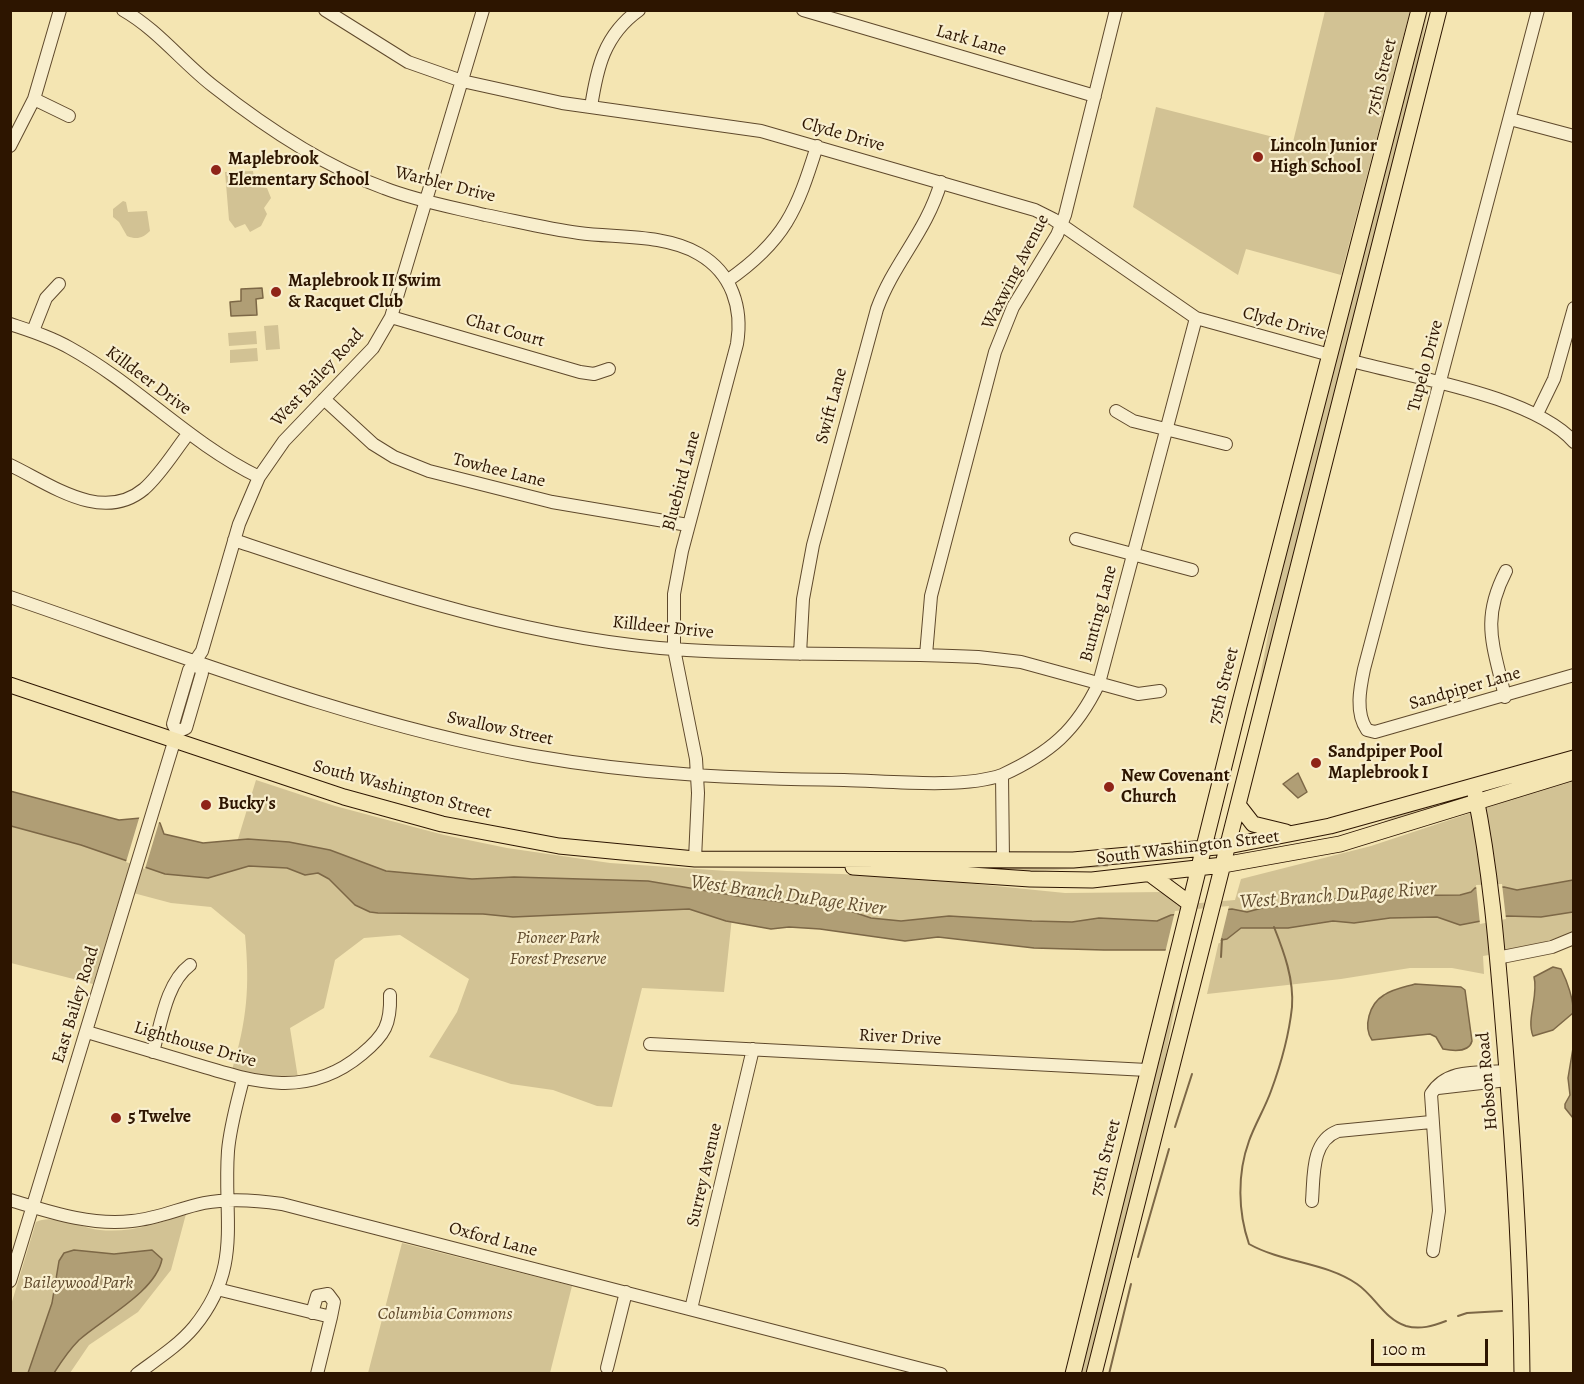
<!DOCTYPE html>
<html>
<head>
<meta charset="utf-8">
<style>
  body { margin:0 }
  #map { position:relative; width:1584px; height:1384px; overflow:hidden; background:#f4e5b2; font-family:Alegreya,serif }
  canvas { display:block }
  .frame { position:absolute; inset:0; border:12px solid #2d1500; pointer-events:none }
  .scale { position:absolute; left:1371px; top:1339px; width:117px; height:27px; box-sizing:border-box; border:3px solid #2d1500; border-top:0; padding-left:8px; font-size:18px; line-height:21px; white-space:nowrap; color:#2d1500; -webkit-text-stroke:4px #f8eecd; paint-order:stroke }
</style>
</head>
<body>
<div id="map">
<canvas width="1584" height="1384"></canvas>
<div class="frame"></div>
<div class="scale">100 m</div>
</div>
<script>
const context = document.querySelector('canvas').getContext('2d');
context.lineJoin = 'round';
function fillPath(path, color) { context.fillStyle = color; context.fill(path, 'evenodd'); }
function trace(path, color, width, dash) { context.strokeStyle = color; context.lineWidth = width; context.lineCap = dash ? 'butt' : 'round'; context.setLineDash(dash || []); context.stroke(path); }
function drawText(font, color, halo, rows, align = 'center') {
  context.font = font + ' Alegreya,serif'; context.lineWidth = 4.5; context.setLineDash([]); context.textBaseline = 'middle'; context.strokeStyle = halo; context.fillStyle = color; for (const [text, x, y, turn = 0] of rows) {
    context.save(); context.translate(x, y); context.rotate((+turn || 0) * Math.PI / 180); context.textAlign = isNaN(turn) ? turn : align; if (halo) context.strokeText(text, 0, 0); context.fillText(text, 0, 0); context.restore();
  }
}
fillPath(new Path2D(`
  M 1325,11 L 1410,11 L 1341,275 L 1246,249 L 1238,275 L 1133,207 L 1156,107 L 1293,142 Z
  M 1424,11 L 1428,11 L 1408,114 L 1228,816 L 1254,709 L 1278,582 Z
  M 253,171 L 255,186 L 267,188 L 271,198 L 264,208 L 267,214 L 261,226 L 250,232 L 245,224 L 235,228 L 229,220 L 225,172 Z
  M 123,201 L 126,202 L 128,212 L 147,211 L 150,231 C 143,238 137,240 127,236 L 119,222 L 113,217 L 113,209 Z
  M 278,325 L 280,349 L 266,350 L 264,326 Z
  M 256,331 L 257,344 L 229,346 L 228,333 Z
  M 257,348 L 258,361 L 230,363 L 230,350 Z
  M 1573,779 L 1573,932 L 1525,949 L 1483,956 L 1484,974 L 1452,968 L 1410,968 L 1341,979 L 1207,994 L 1219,941 L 904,931 L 733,908 L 724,992 L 642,988 L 612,1107 L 597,1106 L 553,1090 L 511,1084 L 429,1057 L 457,1012 L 469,979 L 400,935 L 364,938 L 335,960 L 324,1008 L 290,1028 L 298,1078 L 276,1079 L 232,1070 C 247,1020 250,987 245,935 L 211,907 L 171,903 L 122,890 L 93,984 L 11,963 L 11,807 L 225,861 L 238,839 L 256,780 L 335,806 L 444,835 L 507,848 L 610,863 L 727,871 L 842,874 L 956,882 L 1065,893 L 1165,892 L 1176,899 L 1177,905 L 1235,900 L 1241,879 L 1371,846 Z
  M 1453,799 L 1459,799 L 1459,802 L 1361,831 L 1399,815 Z
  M 907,864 L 1108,865 L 1108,867 L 999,873 Z
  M 1179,968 L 1182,968 L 1158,1098 L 1089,1373 L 1078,1374 Z
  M 186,1214 L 171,1270 L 138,1312 L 89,1345 L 70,1373 L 11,1374 L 11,1305 L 36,1222 C 52,1213 82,1228 100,1230 C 130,1233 158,1224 186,1214 Z
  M 402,1243 L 572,1286 L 550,1373 L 368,1373 Z`), '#d2c294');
const water = new Path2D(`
  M 262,288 L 263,298 L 256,299 L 257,315 L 231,316 L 230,302 L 241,301 L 241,289 Z
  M 1298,773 L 1307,792 L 1298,798 L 1283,784 Z
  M 10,791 L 119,820 L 141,818 L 160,823 L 164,834 L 203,843 L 248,839 L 289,842 L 330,850 L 386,871 L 472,879 L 514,877 L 648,881 L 749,898 L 808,905 L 832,905 L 871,918 L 901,921 L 949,916 L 1032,921 L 1072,922 L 1099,918 L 1157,921 L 1171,915 L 1232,909 L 1247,912 L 1262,908 L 1268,903 L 1272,907 L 1358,896 L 1460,895 L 1471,892 L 1475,888 L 1504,887 L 1517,890 L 1573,880 L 1573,912 L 1541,917 L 1507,916 L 1460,925 L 1437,917 L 1390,918 L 1354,923 L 1333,921 L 1288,928 L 1241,928 L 1227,939 L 1165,950 L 1104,950 L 1034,948 L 938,937 L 905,941 L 820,929 L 789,927 L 771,929 L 726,921 L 689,909 L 513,917 L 483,914 L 378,913 L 370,912 L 355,905 L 329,879 L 318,873 L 305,875 L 287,868 L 249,866 L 208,878 L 165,874 L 81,845 L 11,826 Z
  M 1553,967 L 1561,969 C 1567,981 1574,1000 1573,1013 L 1553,1030 L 1533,1036 C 1526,1019 1539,995 1534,977 Z
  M 1415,984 L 1461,987 L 1465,990 L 1472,1041 C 1469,1053 1453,1051 1443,1049 L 1436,1037 L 1430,1034 L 1372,1040 C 1363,1027 1369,1004 1384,995 C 1393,989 1405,987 1415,984 Z
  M 1573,1048 L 1573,1118 L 1565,1108 L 1565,1104 L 1570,1095 L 1568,1078 Z
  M 74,1250 L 114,1254 L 152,1250 L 162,1259 C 156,1292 102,1319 79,1340 C 69,1350 61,1362 54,1373 L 28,1373 L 52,1303 L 59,1261 L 64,1253 Z`);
fillPath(water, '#b09e75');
trace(water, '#7c6746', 1.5);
fillPath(new Path2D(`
  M 140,815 L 160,819 L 145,869 L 126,862 Z
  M 1502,884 L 1506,919 L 1480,924 L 1476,885 Z
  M 1229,906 L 1220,943 L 1165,953 L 1175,911 Z`), '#f4e5b2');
trace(new Path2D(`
  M 1274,927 C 1284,952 1294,979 1292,1007 C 1289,1035 1281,1064 1271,1091 C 1265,1108 1255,1124 1249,1141 C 1237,1174 1238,1212 1249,1244 C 1283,1263 1325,1262 1357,1284 C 1375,1296 1384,1319 1406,1326 C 1420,1330 1433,1326 1446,1321
  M 1221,957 L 1222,939
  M 1175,1127 L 1192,1074
  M 1138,1257 L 1169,1149
  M 1458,1316 L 1467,1313 L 1502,1311
  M 1109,1374 L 1131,1284`), '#7c6746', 2);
const minor = new Path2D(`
  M 123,10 C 158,30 182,62 213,86 C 265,127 323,166 384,188 C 417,201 452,207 485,215 C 516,221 547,229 579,233 C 617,238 665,234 699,254 C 732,273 743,308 737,344 L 682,551 L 674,594 L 674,649 L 696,759 L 698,793 L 695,859
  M 325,10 L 408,62 L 462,81 L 562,103 L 761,131 L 1035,210 L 1053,219 L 1196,318 L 1330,355
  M 803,10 L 1095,96
  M 1538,10 L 1364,669 C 1360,688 1355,713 1367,730 L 1375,732 L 1574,675
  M 34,99 L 69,116
  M 591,107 C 597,68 604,35 639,10
  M 1510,119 L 1574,136
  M 10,146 L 34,99 L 60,10
  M 727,281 C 785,241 797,210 817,146
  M 391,317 L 580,372 L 594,374 L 609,369
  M 10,324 C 31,331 51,337 70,348 C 137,385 189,443 259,477
  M 33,331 L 46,298 L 59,284
  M 1352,361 C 1414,378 1533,396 1574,442
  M 324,399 L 373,444 L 394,457 L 429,471 L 552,502 L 688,525
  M 1116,411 L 1133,421 L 1226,444
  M 1537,414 L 1554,379 L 1574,308
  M 10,465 C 50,484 102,524 144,489 C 161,474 174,452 188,434
  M 1076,539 L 1192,570
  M 234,540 C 381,589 532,641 687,650 C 784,656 881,652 978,657 L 1021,662 L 1138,694 L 1160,691
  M 10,597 C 179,655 359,725 534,756 C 637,774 740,779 844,780 C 888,781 962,789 1002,775
  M 800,654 L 803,599 L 813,545 L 877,309 C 894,262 926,233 941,182
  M 926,655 L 931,596 L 995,352 L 1013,307 L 1057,235 L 1065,215 L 1116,10
  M 1505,697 C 1494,646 1480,621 1506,571
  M 177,732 L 186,728 L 202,673 L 197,661
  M 1003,860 L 1002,775 C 1050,753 1076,731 1099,683 L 1196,318
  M 1497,958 L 1552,947 L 1574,938
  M 87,1032 C 120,1042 154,1052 188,1062 C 251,1081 306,1101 362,1054 C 385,1035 391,1024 390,995
  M 650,1044 L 1147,1070
  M 153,1052 C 161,1024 166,983 190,965
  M 1438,1088 L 1507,1080
  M 10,1200 C 50,1212 91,1226 132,1221 C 157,1219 180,1208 204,1203 C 230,1198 256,1200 282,1204 L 941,1374
  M 1312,1201 C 1314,1176 1311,1141 1338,1131 L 1431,1122
  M 1433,1251 L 1439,1211 L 1431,1094 C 1447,1068 1479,1073 1507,1071
  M 10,1281 L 177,732 L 173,724 L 189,670 L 202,651 L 239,524 L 259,477 L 284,441 L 373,348 L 391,317 L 483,10
  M 217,1289 L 331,1317 L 317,1374
  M 691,1309 L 753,1049
  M 312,1313 L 317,1296 L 328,1294 L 334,1302 L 331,1317
  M 607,1368 L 626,1292
  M 137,1374 C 157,1359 178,1346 194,1327 C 243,1267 223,1220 228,1151 C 230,1127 237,1103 243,1079`);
const major = new Path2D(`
  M 10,685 L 344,797 L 442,824 L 559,846 L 695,859 L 1073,860 L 1228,846 L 1330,826 L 1574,758
  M 1475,793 C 1492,876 1498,962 1505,1046 C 1514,1155 1521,1264 1522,1374
  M 1239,806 L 1253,824 L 1286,832
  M 853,867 L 1030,879 L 1092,880 L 1223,865 L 1340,844 L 1574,772
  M 1150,874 L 1189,903
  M 1073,1374 L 1239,706 L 1419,10
  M 1094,1374 L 1439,10`);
trace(minor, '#5f492c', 14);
trace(major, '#2d1500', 17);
trace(minor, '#f8eecd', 12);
trace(major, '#f4e5b2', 15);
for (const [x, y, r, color] of [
  [1258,157,6,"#8f2418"],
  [216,170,6,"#8f2418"],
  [276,292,6,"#8f2418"],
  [1316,763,6,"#8f2418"],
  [1109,787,6,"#8f2418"],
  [206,805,6,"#8f2418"],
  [116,1118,6,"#8f2418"]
]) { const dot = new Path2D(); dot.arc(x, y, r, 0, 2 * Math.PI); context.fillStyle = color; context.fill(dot); trace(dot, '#f8eecd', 2); }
drawText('18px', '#2d1500', '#f8eecd', [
  ["Lark Lane",971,41,16],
  ["75th Street",1382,77,-76],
  ["Clyde Drive",843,135,16],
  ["Warbler Drive",445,185,14],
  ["Waxwing Avenue",1016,272,-63],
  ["Clyde Drive",1284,324,15],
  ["Chat Court",505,331,16],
  ["Tupelo Drive",1426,366,-75],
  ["West Bailey Road",318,378,-47],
  ["Killdeer Drive",148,381,37],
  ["Swift Lane",832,406,-75],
  ["Towhee Lane",499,471,14],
  ["Bluebird Lane",682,481,-75],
  ["Bunting Lane",1099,614,-75],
  ["Killdeer Drive",663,628,6],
  ["75th Street",1224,686,-76],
  ["Sandpiper Lane",1465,689,-16],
  ["Swallow Street",500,729,12],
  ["South Washington Street",402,790,15],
  ["South Washington Street",1188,848,-7],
  ["East Bailey Road",76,1005,-73],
  ["River Drive",900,1038,3],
  ["Lighthouse Drive",195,1045,16],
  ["Hobson Road",1488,1081,-95],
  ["75th Street",1106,1158,-76],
  ["Surrey Avenue",705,1175,-77],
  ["Oxford Lane",493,1240,15]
]);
drawText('bold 18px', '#2d1500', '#f8eecd', [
  ["Lincoln Junior",1270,147],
  ["High School",1270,168],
  ["Maplebrook",228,160],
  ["Elementary School",228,181],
  ["Maplebrook II Swim",288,282],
  ["& Racquet Club",288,303],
  ["Sandpiper Pool",1328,753],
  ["Maplebrook I",1328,774],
  ["New Covenant",1121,777],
  ["Church",1121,798],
  ["Bucky's",218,805],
  ["5 Twelve",128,1118]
], 'left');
drawText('italic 18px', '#5f492c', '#f8eecd', [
  ["Pioneer Park",558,939],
  ["Forest Preserve",558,960],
  ["Baileywood Park",78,1284],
  ["Columbia Commons",445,1315]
]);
drawText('italic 20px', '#614c2f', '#f8eecd', [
  ["West Branch DuPage River",788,896,8],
  ["West Branch DuPage River",1338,896,-4]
]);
</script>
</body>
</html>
